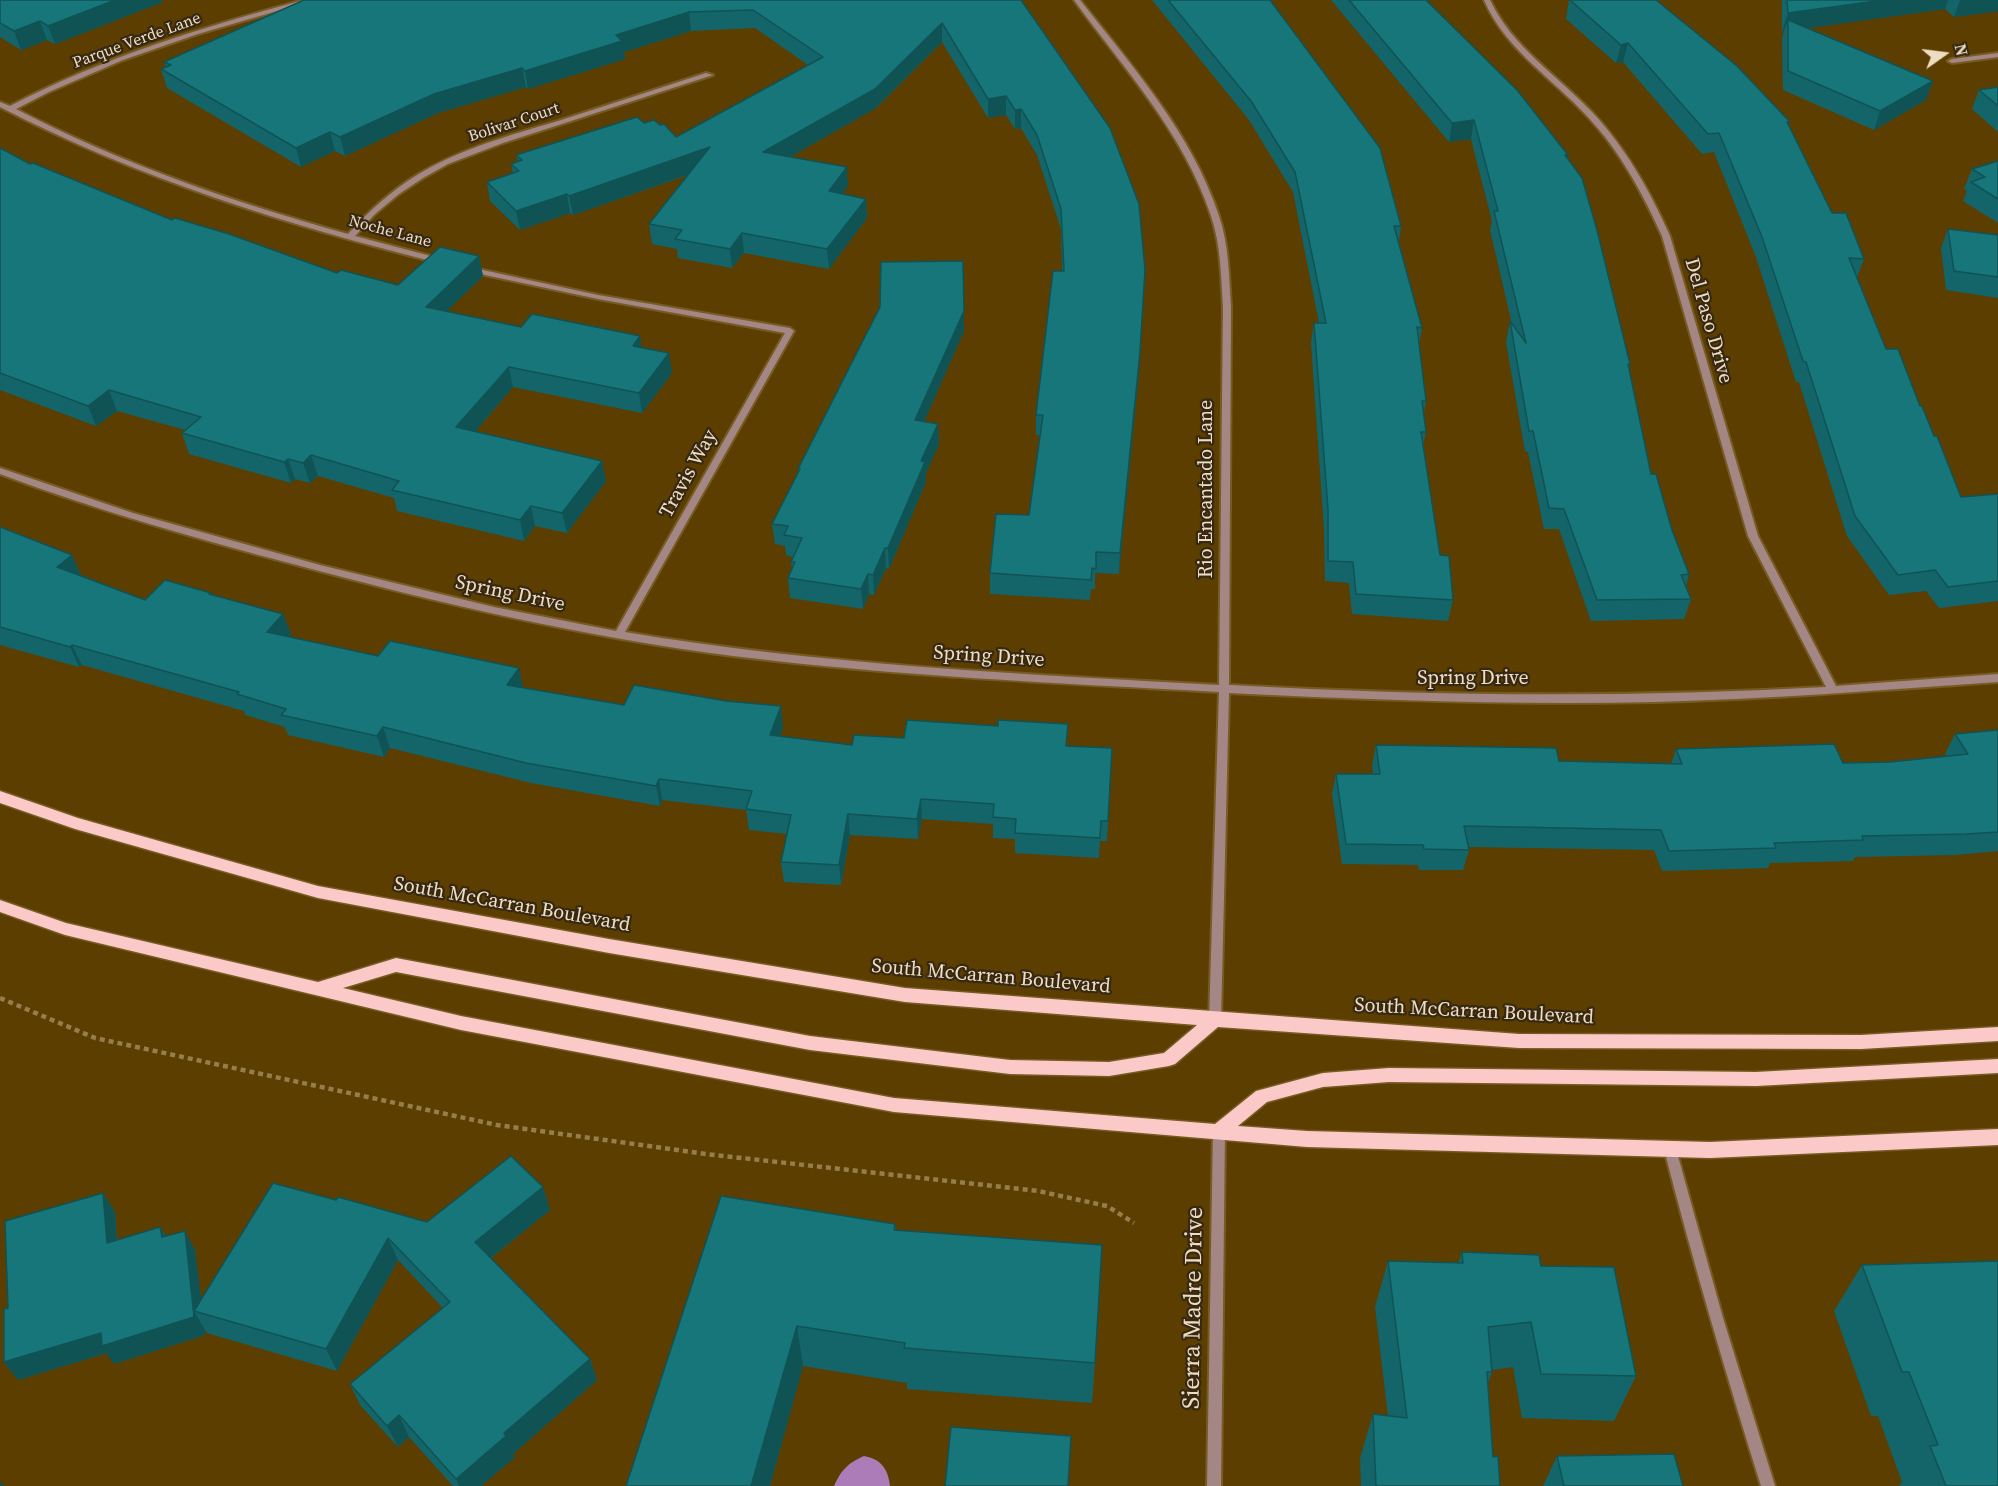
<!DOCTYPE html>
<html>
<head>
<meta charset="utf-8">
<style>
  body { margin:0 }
  #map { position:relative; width:1998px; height:1486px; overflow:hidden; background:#5c3e00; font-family:"Source Serif 4",serif }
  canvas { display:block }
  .north { position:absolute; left:1914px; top:24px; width:60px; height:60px; -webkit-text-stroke:4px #362812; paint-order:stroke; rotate:76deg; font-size:16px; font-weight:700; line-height:24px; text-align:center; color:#eeddc2 }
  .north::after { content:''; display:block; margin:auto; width:21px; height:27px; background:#eeddc2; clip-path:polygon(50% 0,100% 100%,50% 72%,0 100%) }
</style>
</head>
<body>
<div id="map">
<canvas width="1998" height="1486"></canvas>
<div class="north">N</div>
</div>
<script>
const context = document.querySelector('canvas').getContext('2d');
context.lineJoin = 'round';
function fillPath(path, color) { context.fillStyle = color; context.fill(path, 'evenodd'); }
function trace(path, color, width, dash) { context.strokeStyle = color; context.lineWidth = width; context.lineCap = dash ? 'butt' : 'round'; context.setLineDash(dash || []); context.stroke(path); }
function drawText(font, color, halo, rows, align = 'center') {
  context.font = font + ' "Source Serif 4",serif'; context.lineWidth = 4.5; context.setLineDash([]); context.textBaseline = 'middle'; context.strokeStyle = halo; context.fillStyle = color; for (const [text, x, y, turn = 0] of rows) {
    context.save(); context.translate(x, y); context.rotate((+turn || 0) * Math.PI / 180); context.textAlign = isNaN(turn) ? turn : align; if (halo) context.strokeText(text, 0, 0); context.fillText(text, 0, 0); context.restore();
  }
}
fillPath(new Path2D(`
  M 864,1456 C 881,1459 888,1469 890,1486 L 834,1486 C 841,1470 848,1463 864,1456 Z`), '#ab7cb7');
const minor = new Path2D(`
  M 304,0 L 315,0 L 198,34 L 123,60 L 49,92 L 16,109 C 122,164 233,202 348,234 C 369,211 391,191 417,175 C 460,149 510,135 558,121 C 608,105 657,89 706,73 L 713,75 L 503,143 L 448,164 L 423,178 L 399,194 L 375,214 L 355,236 L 442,259 L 442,263 L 439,263 C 287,225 140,179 0,107 L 0,102 L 10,106 C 104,57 203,27 304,0 Z
  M 1074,0 L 1080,0 C 1133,67 1192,134 1219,216 C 1229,245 1229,277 1231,307 L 1229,685 C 1428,696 1627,698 1826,687 L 1748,536 L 1662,236 C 1642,192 1620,151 1587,116 C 1552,78 1505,49 1484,0 L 1490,0 C 1512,47 1557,75 1592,112 C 1626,148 1650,191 1670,236 L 1758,536 L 1836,686 L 1998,674 L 1998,682 C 1883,690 1770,699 1655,702 C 1513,705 1371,700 1229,693 L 1221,1020 L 1219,1023 L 1215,1025 L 1211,1023 L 1209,1020 L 1219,692 C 1057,683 894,676 733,656 C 584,637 437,603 293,564 C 194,538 96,510 0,474 L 0,468 L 133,513 L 320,565 L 494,607 L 616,631 L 785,333 L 598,299 L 466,271 L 465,269 L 469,267 L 598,295 L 790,328 L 794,331 L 625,632 C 821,665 1020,674 1219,685 L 1223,307 C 1221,277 1221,245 1211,216 C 1184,133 1124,69 1074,0 Z
  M 1998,53 L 1998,57 L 1952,63 L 1948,61 L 1952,59 Z
  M 1219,1126 L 1223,1127 L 1225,1131 L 1221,1486 L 1207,1486 L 1213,1131 L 1215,1127 Z
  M 1670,1144 L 1674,1145 L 1676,1149 L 1723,1318 L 1775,1486 L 1761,1486 C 1726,1374 1693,1262 1664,1149 L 1666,1145 Z`);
const major = new Path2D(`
  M 0,791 L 78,818 L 318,886 L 609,939 L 905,988 L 1519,1034 L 1861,1035 L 1998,1027 L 1998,1041 L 1861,1049 L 1519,1048 L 1218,1027 L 1175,1064 L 1169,1066 L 1109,1076 L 1010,1074 L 810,1050 L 396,972 L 343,988 L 461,1016 L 894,1098 L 1215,1124 L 1256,1091 L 1323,1073 L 1389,1068 L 1756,1072 L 1998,1059 L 1998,1073 L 1756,1086 L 1389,1082 L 1323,1087 L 1267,1102 L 1238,1126 L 1307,1131 L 1710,1142 L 1998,1129 L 1998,1145 L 1710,1158 L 1307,1147 L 894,1112 L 461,1030 L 65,935 L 0,912 L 0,900 L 66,923 L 318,982 L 396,958 L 810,1036 L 1010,1060 L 1109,1062 L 1164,1053 L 1197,1025 L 905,1002 L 609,953 L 318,898 L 75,829 L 0,803 Z`);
trace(minor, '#765b23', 4);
trace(major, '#765b23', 3);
trace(new Path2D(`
  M 0,998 L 95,1038 L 497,1125 L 706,1154 L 1038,1191 L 1107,1206 L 1134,1223`), '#967d4d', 4.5, [5, 4]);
fillPath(minor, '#a48685');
fillPath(major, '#fac9c8');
fillPath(new Path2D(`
  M 0,0 L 163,2 L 55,44 L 47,40 L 21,50 L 0,37 Z
  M 304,0 L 1021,0 L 1139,372 L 1119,574 L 1095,573 L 1095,589 L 1091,589 L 1090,600 L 990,594 L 990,573 L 1029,515 L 1040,435 L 1036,435 L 1036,415 L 1062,271 L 1061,229 L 1037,155 L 1021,128 L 1015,129 L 1006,115 L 988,118 L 942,42 L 876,108 L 790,157 L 848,186 L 842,194 L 866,199 L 867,218 L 829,269 L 744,253 L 732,268 L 678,258 L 677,249 L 652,244 L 649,224 L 688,175 L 573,215 L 570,213 L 520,230 L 490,201 L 487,182 L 513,173 L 511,164 L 518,162 L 516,155 L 644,123 L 676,137 L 808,65 L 755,28 L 691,31 L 624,52 L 625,59 L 528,89 L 526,87 L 438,113 L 345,156 L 335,151 L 301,167 L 167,88 L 161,69 L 166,67 L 164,62 Z
  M 1152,0 L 1270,0 L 1401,226 L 1399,242 L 1422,328 L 1419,345 L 1426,401 L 1424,413 L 1426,432 L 1423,446 L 1440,555 L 1453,600 L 1448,621 L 1352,614 L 1349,583 L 1325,581 L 1324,529 L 1311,343 L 1314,323 L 1319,323 L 1293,192 L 1249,120 Z
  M 1331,0 L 1426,0 L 1567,158 L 1630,364 L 1629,369 L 1651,474 L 1672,530 L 1689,574 L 1686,586 L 1691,599 L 1684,619 L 1591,621 L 1559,529 L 1544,529 L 1528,452 L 1525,451 L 1506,342 L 1510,321 L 1512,324 L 1490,230 L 1492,221 L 1471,139 L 1449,142 Z
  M 1569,0 L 1789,125 L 1832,213 L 1864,259 L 1857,278 L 1886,349 L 1920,406 L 1961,497 L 1998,494 L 1998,601 L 1939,608 L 1926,591 L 1889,595 L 1847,536 L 1799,382 L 1796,382 L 1756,257 L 1714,152 L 1702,154 L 1623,62 L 1616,63 L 1566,19 Z
  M 1782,0 L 1998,0 L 1998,11 L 1954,17 L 1945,9 L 1807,28 L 1933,81 L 1926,100 L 1874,130 L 1783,90 L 1782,38 L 1784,31 L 1782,31 Z
  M 1998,87 L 1998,132 L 1972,109 L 1979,90 Z
  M 0,148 L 30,164 L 172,220 L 337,273 L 398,285 L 479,256 L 483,276 L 447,311 L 521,327 L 641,347 L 672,373 L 642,413 L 513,387 L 475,432 L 606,481 L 567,533 L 535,526 L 524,541 L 397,511 L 394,498 L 318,476 L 310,483 L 295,479 L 291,483 L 189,454 L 182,433 L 185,430 L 117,411 L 96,426 L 0,390 Z
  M 1998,161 L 1998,223 L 1963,201 L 1967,191 L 1964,189 L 1972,169 Z
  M 1948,229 L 1998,235 L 1998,298 L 1946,290 L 1941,248 Z
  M 964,331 L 924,422 L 938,424 L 939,444 L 926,473 L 926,482 L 889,569 L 886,568 L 874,595 L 869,594 L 863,609 L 790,598 L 788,578 L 792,570 L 791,562 L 793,557 L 786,555 L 785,546 L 775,544 L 772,524 L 798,472 L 798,469 Z
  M 0,527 L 81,575 L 145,600 L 211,593 L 212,595 L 283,614 L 291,634 L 288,637 L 523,688 L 624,705 L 783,727 L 780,736 L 852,745 L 904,738 L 1112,748 L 1107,841 L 1100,841 L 1099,858 L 1015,853 L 1015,839 L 993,838 L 993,824 L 922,819 L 918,839 L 850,835 L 841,885 L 784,882 L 781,862 L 787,834 L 749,830 L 746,810 L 662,800 L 660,806 L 531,783 L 390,748 L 384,757 L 288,735 L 285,727 L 245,715 L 244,711 L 82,665 L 79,667 L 0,645 Z
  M 1998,730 L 1998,851 L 1955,855 L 1855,857 L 1853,861 L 1770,863 L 1768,868 L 1662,871 L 1654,850 L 1468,847 L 1469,850 L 1463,870 L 1419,870 L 1418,865 L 1342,864 L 1332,794 L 1336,774 L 1373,774 L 1372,765 L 1376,745 L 1559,761 L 1671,764 L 1676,749 L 1843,763 L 1890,762 L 1946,756 L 1945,754 L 1955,734 Z
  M 543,1187 L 550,1210 L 491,1258 L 590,1359 L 597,1380 L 513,1454 L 515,1457 L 481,1486 L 453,1486 L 409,1437 L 398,1447 L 360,1405 L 350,1384 L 443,1308 L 398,1260 L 337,1371 L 207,1333 L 205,1330 L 205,1335 L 114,1364 L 107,1353 L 18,1380 L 4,1362 L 8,1308 L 103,1193 L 115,1212 L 117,1240 L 160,1227 L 166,1236 L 195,1250 L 201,1298 L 336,1200 L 427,1222 Z
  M 895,1224 L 896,1230 L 1095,1363 L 1092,1403 L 907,1389 L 907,1383 L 803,1366 L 770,1486 L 626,1486 Z
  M 1462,1252 L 1541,1266 L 1636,1376 L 1614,1421 L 1522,1418 L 1513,1367 L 1492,1370 L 1492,1372 L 1488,1383 L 1493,1457 L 1500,1486 L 1361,1486 L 1360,1458 L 1373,1414 L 1388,1416 L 1375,1307 L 1388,1261 L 1458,1263 Z
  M 1862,1265 L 1998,1486 L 1899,1486 L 1902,1482 L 1878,1416 L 1871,1416 L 1834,1311 Z
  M 1557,1456 L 1683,1486 L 1543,1486 Z`), '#146569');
fillPath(new Path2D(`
  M 115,0 L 162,0 L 163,2 L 55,44 L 48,26 Z
  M 1884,0 L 1948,0 L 1945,9 L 1788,31 L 1788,20 L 1784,31 L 1782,31 L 1788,13 Z
  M 1960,0 L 1998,0 L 1998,11 L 1954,17 Z
  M 689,12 L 691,31 L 624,52 L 625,59 L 528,89 L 525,71 L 616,35 Z
  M 40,21 L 47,40 L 21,50 L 14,31 Z
  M 942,23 L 942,42 L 876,108 L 765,171 L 763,152 Z
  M 1628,43 L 1623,62 L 1616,63 L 1621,45 Z
  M 522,68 L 526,87 L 438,113 L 345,156 L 340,137 L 434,94 Z
  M 1933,81 L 1926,100 L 1874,130 L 1880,111 Z
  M 1006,96 L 1006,115 L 988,118 L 988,99 Z
  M 1021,109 L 1021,128 L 1015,129 L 1015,110 Z
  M 1474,120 L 1471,139 L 1449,142 L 1452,123 Z
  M 330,132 L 335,151 L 301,167 L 296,148 Z
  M 710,147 L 712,166 L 573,215 L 569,196 Z
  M 847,167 L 848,186 L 831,210 L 829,191 Z
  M 567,194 L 570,213 L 520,230 L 516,211 Z
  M 866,199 L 867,218 L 829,269 L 827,249 Z
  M 742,233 L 744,253 L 732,268 L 730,249 Z
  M 479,256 L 483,276 L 431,327 L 426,307 Z
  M 964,311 L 964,331 L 916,440 L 915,420 Z
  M 640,336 L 643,357 L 633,346 Z
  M 1140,352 L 1139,372 L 1119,574 L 1120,553 Z
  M 669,353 L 672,373 L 642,413 L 639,393 Z
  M 509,367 L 513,387 L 461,448 L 456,427 Z
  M 109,390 L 117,411 L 96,426 L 88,406 Z
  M 938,424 L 939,444 L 926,473 L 926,482 L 889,569 L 888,548 L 921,461 Z
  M 311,455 L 318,476 L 310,483 L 303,463 Z
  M 288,459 L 295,479 L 291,483 L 284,462 Z
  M 602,461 L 606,481 L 567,533 L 562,513 Z
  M 531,506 L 535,526 L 524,541 L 520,520 Z
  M 885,548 L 886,568 L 874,595 L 873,575 Z
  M 72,555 L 81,575 L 66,587 L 57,567 Z
  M 868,574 L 869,594 L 863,609 L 861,589 Z
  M 283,614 L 291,634 L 274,652 L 267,632 Z
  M 72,645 L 82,665 L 79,667 L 70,647 Z
  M 519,668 L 523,688 L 507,685 Z
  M 781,706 L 783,727 L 773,756 L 770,735 Z
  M 383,727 L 390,748 L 384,757 L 377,736 Z
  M 659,779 L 662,800 L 660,806 L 656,786 Z
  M 921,799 L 922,819 L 918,839 L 917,819 Z
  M 848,814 L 850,835 L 841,885 L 839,865 Z
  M 543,1187 L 550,1210 L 483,1264 L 475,1242 Z
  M 103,1193 L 115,1212 L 118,1262 L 107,1243 Z
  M 160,1227 L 171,1246 L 162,1237 Z
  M 185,1231 L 195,1250 L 203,1313 L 194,1311 Z
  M 388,1238 L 398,1260 L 337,1371 L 326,1349 Z
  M 194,1311 L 205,1330 L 205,1335 L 114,1364 L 106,1353 L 18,1380 L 4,1362 L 101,1333 Z
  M 797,1326 L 803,1366 L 770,1486 L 751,1486 Z
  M 590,1359 L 597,1380 L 513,1454 L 515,1457 L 481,1486 L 459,1486 L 456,1479 L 504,1433 Z
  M 399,1415 L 409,1437 L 398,1447 L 387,1426 Z
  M 0,1481 L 4,1486 L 0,1486 Z`), '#105355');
const building = new Path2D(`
  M 0,0 L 115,0 L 48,26 L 40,21 L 14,31 L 0,23 Z
  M 304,0 L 1021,0 L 1110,128 L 1139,204 L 1145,270 L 1140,352 L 1120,553 L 1096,552 L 1096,569 L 1092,568 L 1091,580 L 990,573 L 996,514 L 1029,515 L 1043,415 L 1036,415 L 1053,271 L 1064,271 L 1061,209 L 1037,135 L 1021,109 L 1015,110 L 1006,96 L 988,99 L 942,23 L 875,89 L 763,152 L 847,167 L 829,191 L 866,199 L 827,249 L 742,233 L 730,249 L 675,239 L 682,230 L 649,224 L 710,147 L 569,196 L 567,194 L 516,211 L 487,182 L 519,171 L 511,164 L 522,160 L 516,155 L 637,117 L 644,123 L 654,120 L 660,125 L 664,124 L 676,137 L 823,57 L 753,10 L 689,12 L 616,35 L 622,41 L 525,71 L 522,68 L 434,94 L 340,137 L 330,132 L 296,148 L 161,69 L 171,65 L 164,62 Z
  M 1168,0 L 1270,0 L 1380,148 L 1401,226 L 1394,226 L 1422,328 L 1417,327 L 1426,401 L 1422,401 L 1426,432 L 1421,432 L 1440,555 L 1449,556 L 1453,600 L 1356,594 L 1353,562 L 1328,561 L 1328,509 L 1314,323 L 1326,323 L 1295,172 L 1251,101 Z
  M 1349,0 L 1426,0 L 1517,90 L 1568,155 L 1565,155 L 1582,178 L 1597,230 L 1630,364 L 1628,364 L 1651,474 L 1656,474 L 1672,530 L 1689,574 L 1681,575 L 1691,599 L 1597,600 L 1564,509 L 1549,508 L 1533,431 L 1529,431 L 1510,321 L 1526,343 L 1494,211 L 1498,211 L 1474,120 L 1452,123 Z
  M 1570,0 L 1656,0 L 1737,66 L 1790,122 L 1787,122 L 1832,213 L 1846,213 L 1864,259 L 1849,258 L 1886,349 L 1898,349 L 1920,406 L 1922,406 L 1934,436 L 1937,436 L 1961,497 L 1998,494 L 1998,581 L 1948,587 L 1935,570 L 1898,575 L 1855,516 L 1806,362 L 1803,361 L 1762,237 L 1719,133 L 1708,134 L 1628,43 L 1621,45 Z
  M 1787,0 L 1884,0 L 1788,13 Z
  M 1788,20 L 1933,81 L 1880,111 L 1788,71 Z
  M 1998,87 L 1998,106 L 1979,90 Z
  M 0,148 L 30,164 L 33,163 L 172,220 L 175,218 L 229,234 L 337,273 L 341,270 L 398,285 L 440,247 L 479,256 L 426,307 L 521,327 L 532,314 L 640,336 L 633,346 L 669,353 L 639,393 L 509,367 L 456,427 L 602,461 L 562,513 L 531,506 L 520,520 L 392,490 L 399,481 L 311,455 L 303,463 L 288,459 L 284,462 L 182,433 L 201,417 L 109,390 L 88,406 L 0,373 Z
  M 1998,161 L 1998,199 L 1971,182 L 1985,177 L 1972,169 Z
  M 1948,229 L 1998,235 L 1998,277 L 1954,271 Z
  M 963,261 L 964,311 L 915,420 L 938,424 L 921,461 L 925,462 L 888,548 L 885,548 L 873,575 L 868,574 L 861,589 L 788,578 L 795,562 L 791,562 L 802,538 L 784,535 L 788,526 L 772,524 L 800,469 L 798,469 L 880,307 L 881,262 Z
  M 0,527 L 72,555 L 57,567 L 145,600 L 165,580 L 211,593 L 209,594 L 283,614 L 267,632 L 378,656 L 390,641 L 519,668 L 507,685 L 624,705 L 634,685 L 726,701 L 781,706 L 770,735 L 852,745 L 854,735 L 904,738 L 907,720 L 998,726 L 998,720 L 1068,724 L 1066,746 L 1112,748 L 1108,821 L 1101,821 L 1100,838 L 1015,833 L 1016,819 L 993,817 L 994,804 L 921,799 L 917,819 L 848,814 L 839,865 L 781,862 L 791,815 L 746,809 L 752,791 L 659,779 L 656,786 L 526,763 L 383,727 L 377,736 L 281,715 L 286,709 L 237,694 L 239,692 L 72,645 L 70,647 L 0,627 Z
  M 1998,730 L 1998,832 L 1966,834 L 1862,836 L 1863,840 L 1774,843 L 1776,848 L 1669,851 L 1661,830 L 1464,826 L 1469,850 L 1424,849 L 1423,845 L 1346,844 L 1336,774 L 1380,774 L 1376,745 L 1556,748 L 1559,761 L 1682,764 L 1676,749 L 1834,744 L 1843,763 L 1890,762 L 1968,754 L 1955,734 Z
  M 511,1156 L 543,1187 L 475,1242 L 590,1359 L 504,1433 L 506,1436 L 456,1479 L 399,1415 L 387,1426 L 350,1384 L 450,1302 L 388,1238 L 326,1349 L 194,1311 L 273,1183 L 336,1200 L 338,1197 L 427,1222 Z
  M 103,1193 L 107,1243 L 160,1227 L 162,1237 L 185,1231 L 194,1317 L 102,1346 L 101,1333 L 4,1362 L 4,1309 L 8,1308 L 5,1221 Z
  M 721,1196 L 895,1224 L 894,1230 L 1102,1245 L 1095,1363 L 904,1348 L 905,1343 L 797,1326 L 751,1486 L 626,1486 Z
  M 1462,1252 L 1539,1255 L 1541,1266 L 1614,1267 L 1636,1376 L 1541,1374 L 1531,1322 L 1488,1327 L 1492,1372 L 1487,1372 L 1493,1457 L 1498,1456 L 1500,1486 L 1376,1486 L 1373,1414 L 1407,1418 L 1388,1261 L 1463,1263 Z
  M 1998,1261 L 1998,1486 L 1946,1486 L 1930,1446 L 1938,1445 L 1909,1372 L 1902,1372 L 1862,1265 Z
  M 951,1427 L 1071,1436 L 1068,1486 L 945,1486 Z
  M 1674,1454 L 1683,1486 L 1564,1486 L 1557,1456 Z`);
fillPath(building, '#17767a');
trace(building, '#105355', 1.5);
drawText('16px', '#eeddc2', '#362812', [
  ["Parque Verde Lane",137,41,-20],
  ["Bolivar Court",514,123,-18],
  ["Noche Lane",390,232,15]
]);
drawText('20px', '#eeddc2', '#362812', [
  ["Del Paso Drive",1708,321,74],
  ["Travis Way",689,474,-61],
  ["Rio Encantado Lane",1207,489,-90],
  ["Spring Drive",510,594,12],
  ["Spring Drive",989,657,4],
  ["Spring Drive",1473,679],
  ["South McCarran Boulevard",512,905,10],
  ["South McCarran Boulevard",991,977,5],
  ["South McCarran Boulevard",1474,1012,3]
]);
drawText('24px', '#eeddc2', '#362812', [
  ["Sierra Madre Drive",1194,1308,-89]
]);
</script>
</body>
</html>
